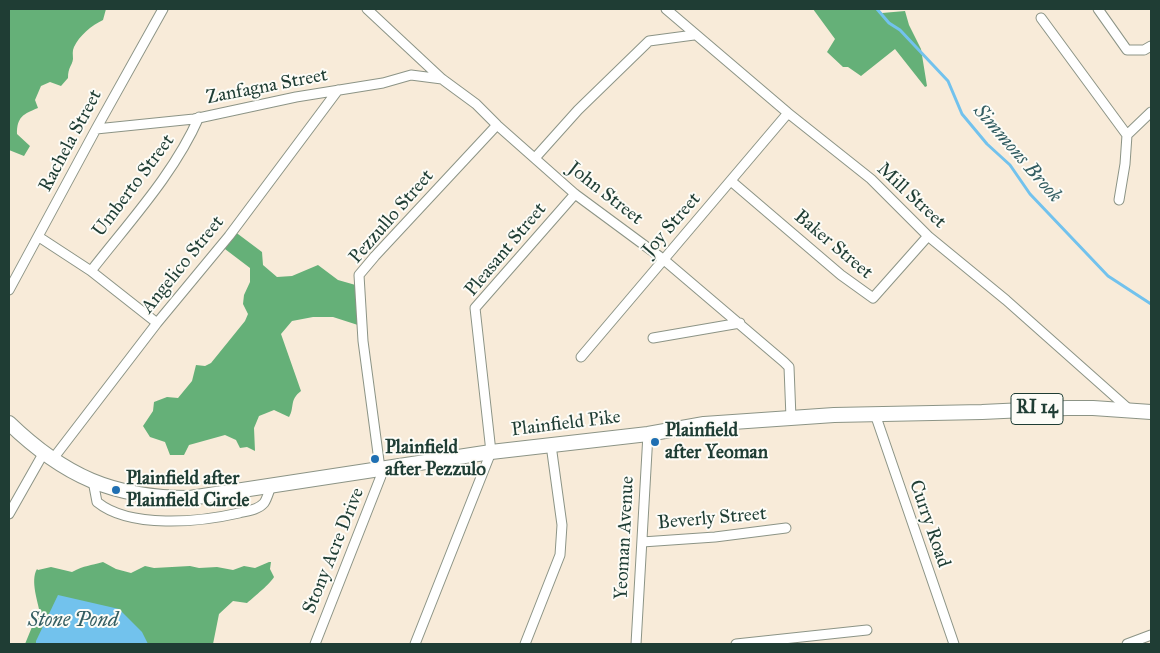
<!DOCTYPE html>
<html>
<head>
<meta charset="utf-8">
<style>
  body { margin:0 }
  #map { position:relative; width:1160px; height:653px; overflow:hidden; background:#f8ebd9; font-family:"IM FELL Great Primer",serif }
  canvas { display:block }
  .frame { position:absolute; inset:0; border:10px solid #1f3d34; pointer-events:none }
</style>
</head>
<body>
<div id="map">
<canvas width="1160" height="653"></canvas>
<div class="frame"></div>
</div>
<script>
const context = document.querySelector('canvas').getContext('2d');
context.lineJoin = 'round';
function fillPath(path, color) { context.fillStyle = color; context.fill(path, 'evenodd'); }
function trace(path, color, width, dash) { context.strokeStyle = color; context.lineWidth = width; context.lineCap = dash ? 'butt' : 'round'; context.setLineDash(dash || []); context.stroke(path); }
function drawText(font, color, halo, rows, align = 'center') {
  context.font = font + ' "IM FELL Great Primer",serif'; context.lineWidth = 4; context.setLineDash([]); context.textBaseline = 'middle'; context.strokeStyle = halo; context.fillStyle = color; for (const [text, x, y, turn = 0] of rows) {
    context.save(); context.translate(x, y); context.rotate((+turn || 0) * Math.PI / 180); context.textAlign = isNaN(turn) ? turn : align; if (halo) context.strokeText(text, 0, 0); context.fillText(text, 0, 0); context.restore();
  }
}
fillPath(new Path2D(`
  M 9,9 L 106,9 L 103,20 C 92,25 79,36 74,47 C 72,51 73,55 73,59 C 72,66 68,67 68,78 L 61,86 L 50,82 L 41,86 L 35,100 L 38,108 C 23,114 17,117 17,134 L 30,146 L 24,156 L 9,150 Z
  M 813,9 L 878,9 L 882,13 L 905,11 L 909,25 L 921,49 L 927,86 L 925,87 L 895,49 L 861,76 L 848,67 L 843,67 L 827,52 L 835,39 Z
  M 234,231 L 262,252 L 263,265 L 277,277 L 292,276 L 318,265 L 338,280 L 359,286 L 361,326 L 333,317 L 313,317 L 292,321 L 281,334 L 301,391 C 289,400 295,407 289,417 L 274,410 L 259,416 L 254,428 L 255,451 L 247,447 L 240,448 L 236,440 L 225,435 L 189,445 L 184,455 L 170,455 L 165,442 L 150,437 L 143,426 L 153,411 L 154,402 L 167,397 L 178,398 L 192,381 L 196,365 L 205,366 L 211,363 L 245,321 L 248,314 L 243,304 L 244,295 L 250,282 L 250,268 L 221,246 Z
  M 103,562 L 116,569 L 131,573 L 145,566 L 154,568 L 190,566 L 199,568 L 217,567 L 233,570 L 244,566 L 255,568 L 269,562 L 271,562 L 270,569 L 274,577 C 271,583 254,597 247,603 L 233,601 L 219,614 L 213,644 L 25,644 L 34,622 L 40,614 C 38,601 30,581 37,569 L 38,570 L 51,567 L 72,572 C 85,565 90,566 103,562 Z`), '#65b078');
fillPath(new Path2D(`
  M 58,595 L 119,609 L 142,632 L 148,644 L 36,644 L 36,641 Z`), '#72c2ed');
trace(new Path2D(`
  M 877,9 L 889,23 L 900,30 L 948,81 L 962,114 L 987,144 L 1010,165 L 1030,194 L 1108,276 L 1151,304`), '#72c2ed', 3);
const street = new Path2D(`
  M 367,9 L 442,79 L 476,104 L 497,125 L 575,194 L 663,259 L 784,362 L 789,367 L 791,418
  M 666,9 L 788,113 L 871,179 L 928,236 L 1006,300 L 1131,411
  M 1098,9 L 1127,50 L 1144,50 L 1151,46
  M 1041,18 L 1127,135 L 1125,164 L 1119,200
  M 96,129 L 194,119 L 296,97 L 383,83 L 411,75 L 442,79
  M 1127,135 L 1151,112
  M 535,158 L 578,110 L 649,41 L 694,35
  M 731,181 L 841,275 L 873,298 L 928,236
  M 39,237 L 91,271 L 157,323
  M 91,271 C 129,222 174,174 199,117
  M 9,290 L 96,129 L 163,9
  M 653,338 L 740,323
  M 581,357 L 788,113
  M 875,414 L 954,644
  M 52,460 L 157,323 L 229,236 L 338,90
  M 93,481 L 97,502 C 130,529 200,522 239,513 C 247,511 258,510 264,503 C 267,499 269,491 271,486
  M 9,514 L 43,454
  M 642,542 L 715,537 L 786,528
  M 315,644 L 381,476 L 363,341 L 359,275 L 375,256 L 497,125
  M 415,644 L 491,452 L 475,308 L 575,194
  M 525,644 L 560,555 L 562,525 L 551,445
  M 636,644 L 648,434
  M 736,644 L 867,630
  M 1127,644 L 1151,635`);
const primary = new Path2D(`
  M 9,423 C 64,476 113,498 190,498 L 491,452 L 648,434 L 704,424 L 834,415 L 982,412 L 1067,408 L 1093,408 L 1151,412`);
trace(street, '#8c9486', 11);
trace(primary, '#8c9486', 16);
trace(street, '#fff', 9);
trace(primary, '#fff', 14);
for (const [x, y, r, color] of [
  [655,442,5,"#1f6fb2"],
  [375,459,5,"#1f6fb2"],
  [116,490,5,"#1f6fb2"]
]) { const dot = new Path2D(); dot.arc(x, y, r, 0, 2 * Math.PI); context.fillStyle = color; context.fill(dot); trace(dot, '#fdfcf7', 2); }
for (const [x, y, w] of [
  [1037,409,52]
]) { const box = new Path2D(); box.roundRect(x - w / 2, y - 15.5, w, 31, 4); context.fillStyle = '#fdfcf7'; context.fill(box); trace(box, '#1f3d34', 1); }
drawText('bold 18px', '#1f3d34', null, [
  ["RI 14",1037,409]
]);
drawText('19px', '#1f3d34', '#fdfcf7', [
  ["Zanfagna Street",267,87,-11],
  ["Rachela Street",71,141,-62],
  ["Umberto Street",134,186,-53],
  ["John Street",605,194,38],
  ["Mill Street",911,196,43],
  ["Pezzullo Street",392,217,-49],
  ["Joy Street",672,225,-49],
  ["Baker Street",833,245,40],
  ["Pleasant Street",506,250,-50],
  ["Angelico Street",183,265,-51],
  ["Plainfield Pike",566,424,-7],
  ["Beverly Street",712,519,-5],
  ["Curry Road",929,524,71],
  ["Yeoman Avenue",625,538,-87],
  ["Stony Acre Drive",334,551,-68]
]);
drawText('bold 19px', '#1f3d34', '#fdfcf7', [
  ["Plainfield",665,431],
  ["after Yeoman",665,453],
  ["Plainfield",385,448],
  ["after Pezzulo",385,470],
  ["Plainfield after",126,479],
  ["Plainfield Circle",126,501]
], 'left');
drawText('italic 20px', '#345e62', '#fdfcf7', [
  ["Simmons Brook",1017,154,49],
  ["Stone Pond",73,621]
]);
</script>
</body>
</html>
